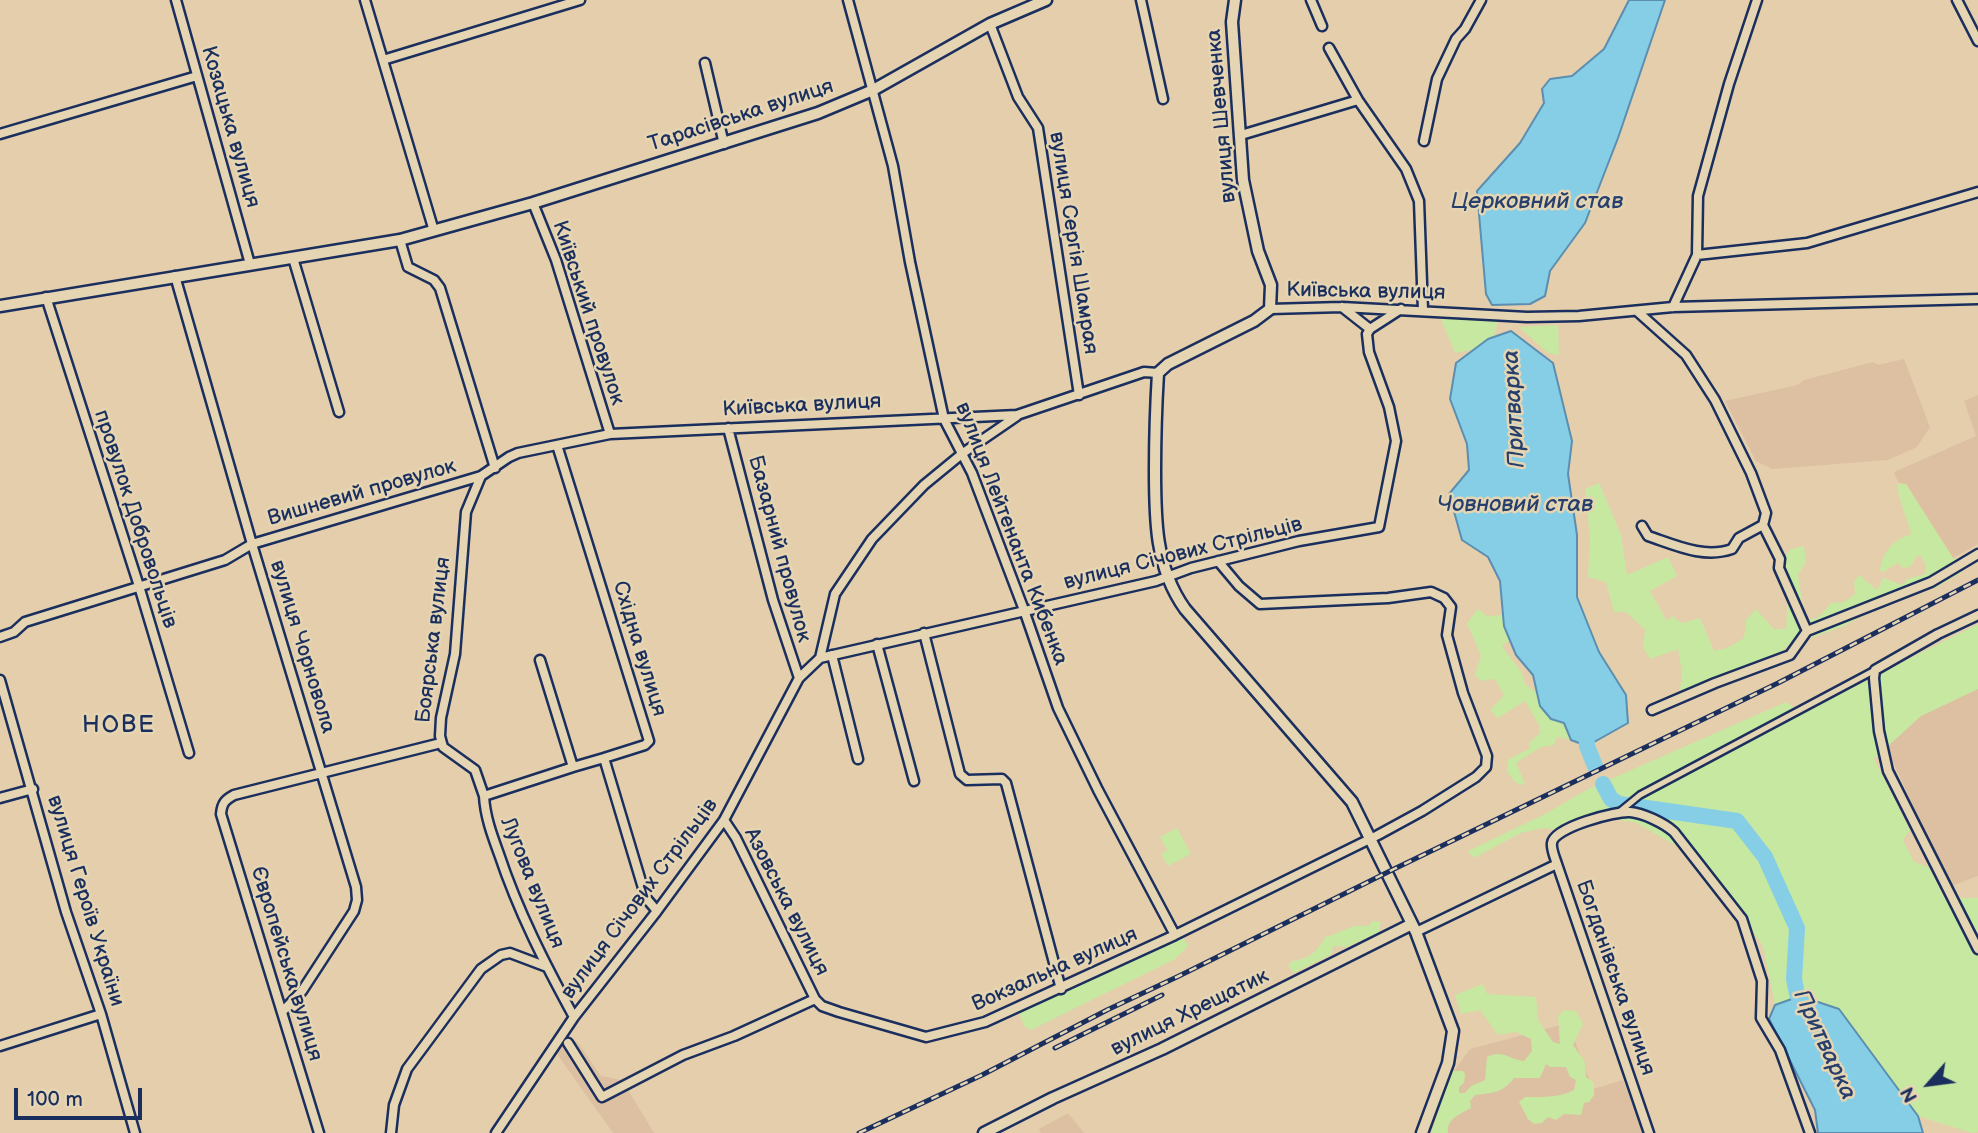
<!DOCTYPE html>
<html>
<head>
<meta charset="utf-8">
<style>
  body { margin:0 }
  #map { position:relative; width:1978px; height:1133px; overflow:hidden; background:#e5ceab; font-family:"Balsamiq Sans",sans-serif }
  canvas { display:block }
  .north { position:absolute; left:1894px; top:1049px; width:70px; height:70px; -webkit-text-stroke:5px #e6d5b2; paint-order:stroke; rotate:242deg; font-size:19px; font-weight:700; line-height:28px; text-align:center; color:#1b2f5e }
  .north::after { content:''; display:block; margin:auto; width:24px; height:32px; background:#1b2f5e; clip-path:polygon(50% 0,100% 100%,50% 72%,0 100%) }
  .scale { position:absolute; left:14px; top:1088px; width:128px; height:32px; box-sizing:border-box; border:4px solid #1b2f5e; border-top:0; padding-left:9px; font-size:21px; line-height:24px; white-space:nowrap; color:#1b2f5e; -webkit-text-stroke:5px #e6d5b2; paint-order:stroke }
</style>
</head>
<body>
<div id="map">
<canvas width="1978" height="1133"></canvas>
<div class="north">N</div>
<div class="scale">100 m</div>
</div>
<script>
const context = document.querySelector('canvas').getContext('2d');
context.lineJoin = 'round';
function fillPath(path, color) { context.fillStyle = color; context.fill(path, 'evenodd'); }
function trace(path, color, width, dash) { context.strokeStyle = color; context.lineWidth = width; context.lineCap = dash ? 'butt' : 'round'; context.setLineDash(dash || []); context.stroke(path); }
function drawText(font, color, halo, rows, align = 'center') {
  context.font = font + ' "Balsamiq Sans",sans-serif'; context.lineWidth = 5; context.setLineDash([]); context.textBaseline = 'middle'; context.strokeStyle = halo; context.fillStyle = color; for (const [text, x, y, turn = 0] of rows) {
    context.save(); context.translate(x, y); context.rotate((+turn || 0) * Math.PI / 180); context.textAlign = isNaN(turn) ? turn : align; if (halo) context.strokeText(text, 0, 0); context.fillText(text, 0, 0); context.restore();
  }
}
fillPath(new Path2D(`
  M 1904,359 L 1930,427 L 1917,447 L 1888,460 L 1772,469 L 1756,461 L 1725,401 L 1797,385 L 1804,380 L 1873,362 L 1878,365 Z
  M 1978,395 L 1978,544 L 1953,558 L 1906,484 L 1898,482 L 1894,472 L 1976,436 L 1964,401 Z
  M 1978,686 L 1978,876 L 1951,886 L 1890,756 L 1886,726 Z
  M 1568,1023 L 1593,1089 L 1623,1080 L 1643,1133 L 1428,1133 L 1451,1075 L 1470,1049 Z
  M 565,1033 L 579,1044 L 601,1076 L 622,1080 L 654,1133 L 613,1133 L 555,1051 Z
  M 1068,1113 L 1084,1133 L 1041,1133 L 1039,1129 Z`), '#dcc0a1');
fillPath(new Path2D(`
  M 1440,317 L 1498,320 L 1492,346 L 1455,353 Z
  M 1558,325 L 1559,355 L 1548,353 L 1519,327 Z
  M 1599,483 L 1621,535 L 1627,575 L 1668,557 L 1677,576 L 1650,591 L 1667,621 L 1672,616 L 1682,623 L 1700,618 L 1714,651 L 1727,648 L 1744,638 L 1746,620 L 1756,609 L 1774,629 L 1786,629 L 1788,591 L 1784,557 L 1791,549 L 1804,546 L 1806,562 L 1798,575 L 1805,620 L 1818,618 L 1831,603 L 1844,602 L 1855,594 L 1854,582 L 1859,575 L 1877,590 L 1883,578 L 1903,585 L 1907,579 L 1925,574 L 1926,566 L 1921,556 L 1917,556 L 1910,567 L 1903,568 L 1898,563 L 1883,572 L 1880,571 C 1882,552 1893,540 1911,534 C 1907,517 1899,502 1897,484 L 1906,484 L 1953,558 L 1962,560 L 1962,572 L 1935,588 L 1924,588 L 1903,600 L 1876,608 L 1842,627 L 1813,637 L 1799,635 L 1780,653 L 1700,686 L 1680,690 L 1682,673 L 1678,649 L 1650,659 L 1643,648 L 1645,630 L 1626,612 L 1614,612 L 1606,582 L 1588,577 L 1590,539 L 1585,489 Z
  M 1478,609 L 1487,616 L 1503,615 L 1504,626 L 1510,640 L 1502,646 L 1521,671 L 1525,684 L 1537,693 L 1540,706 L 1551,719 L 1564,723 L 1571,740 L 1557,737 L 1554,745 L 1541,747 L 1516,763 L 1525,783 L 1521,785 L 1515,782 L 1507,772 L 1508,760 L 1530,748 L 1529,743 L 1540,733 L 1539,725 L 1525,701 L 1498,718 L 1490,710 L 1504,695 L 1495,679 L 1481,681 L 1475,675 L 1481,656 L 1467,623 Z
  M 1978,624 L 1978,689 L 1921,716 L 1874,759 L 1910,830 L 1903,840 L 1914,862 L 1929,867 L 1944,898 L 1978,898 L 1978,1132 L 1972,1133 L 1918,1116 L 1839,1009 L 1800,996 L 1775,1005 L 1763,946 L 1694,849 L 1687,852 L 1635,822 L 1618,820 L 1610,810 L 1557,830 L 1544,828 L 1521,833 L 1474,858 L 1468,851 L 1547,813 L 1588,789 L 1786,702 L 1802,713 Z
  M 1177,828 L 1191,854 L 1168,866 L 1161,854 L 1167,850 L 1160,837 Z
  M 1373,921 L 1381,922 L 1379,932 L 1347,947 L 1333,946 L 1332,954 L 1294,973 L 1288,966 L 1292,961 C 1309,959 1317,952 1325,937 C 1341,933 1352,923 1368,926 Z
  M 1183,937 L 1188,946 L 1175,959 L 1031,1030 L 1024,1026 L 1019,1012 Z
  M 1483,984 L 1487,994 L 1536,997 L 1538,1020 L 1553,1042 L 1560,1044 L 1558,1016 L 1564,1010 L 1576,1011 L 1583,1024 L 1573,1045 L 1585,1062 L 1586,1077 L 1594,1083 L 1594,1095 L 1589,1102 L 1584,1103 L 1581,1115 L 1564,1114 L 1556,1120 L 1548,1117 L 1542,1123 L 1534,1124 L 1528,1119 L 1519,1102 L 1525,1097 C 1542,1097 1558,1098 1574,1090 L 1576,1080 L 1570,1077 L 1566,1067 L 1550,1067 L 1546,1064 L 1540,1078 L 1514,1078 C 1503,1093 1492,1093 1475,1095 L 1470,1101 L 1471,1108 C 1460,1114 1446,1119 1448,1133 L 1431,1133 L 1452,1071 L 1463,1071 L 1465,1075 L 1464,1083 L 1459,1087 L 1459,1093 L 1465,1093 L 1471,1086 L 1485,1080 L 1487,1057 C 1503,1049 1510,1060 1524,1061 L 1532,1051 L 1531,1039 L 1516,1032 L 1498,1035 L 1480,1010 L 1461,1014 L 1455,995 Z`), '#c7e8a1');
const water = new Path2D(`
  M 1629,0 L 1665,0 L 1618,138 L 1585,223 L 1550,271 L 1545,296 L 1530,304 L 1492,305 L 1486,294 L 1477,191 L 1520,143 L 1544,103 L 1542,89 L 1550,79 L 1572,76 L 1604,49 Z
  M 1511,331 L 1553,363 L 1572,441 L 1568,474 L 1577,535 L 1577,597 L 1599,652 L 1626,695 L 1628,723 L 1587,746 L 1571,740 L 1564,723 L 1551,719 L 1540,706 L 1533,675 L 1516,655 L 1504,626 L 1500,581 L 1488,557 L 1462,540 L 1449,494 L 1469,470 L 1467,444 L 1450,399 L 1456,363 L 1488,339 Z
  M 1800,996 L 1839,1009 L 1918,1116 L 1923,1133 L 1818,1133 L 1815,1110 L 1769,1019 L 1775,1005 Z`);
fillPath(water, '#85cee6');
trace(water, '#5b8eb0', 2);
trace(new Path2D(`
  M 1586,726 L 1587,746 L 1595,766
  M 1603,784 L 1611,799 L 1619,804 L 1737,821 L 1765,857 L 1797,928 L 1794,979 L 1797,994 L 1809,1014`), '#85cee6', 16);
const pedestrian = new Path2D(`
  M 1618,813 L 1640,795 L 1875,670`);
const minor = new Path2D(`
  M 176,0 L 250,264
  M 365,0 L 434,231
  M 848,0 L 893,166 L 910,262 L 944,419 L 972,473 L 1024,610 L 1058,708 L 1098,790 L 1175,935
  M 1141,0 L 1163,99
  M 1311,0 L 1322,26
  M 1957,0 L 1978,41
  M 990,24 L 1018,97 L 1038,128 L 1079,395
  M 1329,48 L 1358,100 L 1406,169 L 1419,201 L 1423,310
  M 383,60 L 580,0
  M 705,63 L 724,144
  M 0,134 L 197,76
  M 1241,135 L 1358,100
  M 1424,141 L 1437,79 L 1456,39 L 1465,29 L 1481,0
  M 533,203 L 556,260 L 610,434
  M 400,240 L 408,267 L 434,280 L 440,288 L 495,468
  M 1697,255 L 1807,243 L 1978,192
  M 293,258 L 339,412
  M 175,276 L 252,544 L 356,887 L 357,900 L 354,911 L 302,991 L 283,1011
  M 46,297 L 139,586 L 189,753
  M 1342,307 L 1370,329
  M 1673,307 L 1697,255 L 1698,196 L 1729,84 L 1757,0
  M 1270,309 L 1342,307 L 1527,317 L 1579,316 L 1673,307 L 1978,299
  M 1638,312 L 1686,355 L 1715,400 L 1751,473 L 1766,513 L 1763,525 L 1780,559 L 1779,568 L 1807,631
  M 728,428 L 773,600 L 799,678
  M 557,445 L 649,741 L 645,745 L 604,758 L 646,898 L 657,911
  M 481,476 L 466,512 L 455,654 L 441,718 L 440,736 L 443,747 L 475,770 L 484,796 L 573,767 L 540,660
  M 1642,526 L 1648,536 C 1675,545 1704,559 1732,549 L 1739,538 L 1763,525
  M 1978,615 L 1938,634 L 1875,670 L 1874,678 L 1879,731 L 1888,771 L 1978,949
  M 924,633 L 960,774 L 967,780 L 1002,779 L 1006,783 L 1061,989
  M 0,637 L 14,632 L 25,622 L 225,560 L 252,544 L 481,476 L 509,457 L 518,453 L 610,434 L 1017,415 L 1144,372 L 1158,373
  M 877,644 L 914,781
  M 832,655 L 858,759
  M 820,658 L 835,594 L 872,539 L 924,485 L 963,453 L 1017,416
  M 0,680 L 66,912 L 101,1014 L 135,1133
  M 1652,710 L 1715,683 L 1790,655 L 1807,631 L 1931,582 L 1978,554
  M 573,767 L 604,758
  M 484,796 C 485,816 492,835 499,854 C 518,911 545,964 574,1017
  M 0,798 L 33,789
  M 724,820 L 736,838 L 815,999
  M 1557,864 C 1555,858 1551,849 1552,843 C 1554,827 1616,811 1630,812 C 1643,813 1664,823 1674,832 L 1742,919 L 1762,981 L 1761,1018 L 1780,1050 L 1810,1133
  M 1416,932 L 1557,864 L 1649,1133
  M 568,1043 L 602,1097 L 683,1055 L 734,1036 L 815,999 L 822,1006 L 839,1012 L 926,1037 L 985,1022 L 1175,935 L 1378,835 L 1422,811 L 1476,777 L 1486,767 L 1487,756 L 1463,693 L 1447,635 L 1451,607 L 1444,598 L 1431,592 L 1388,598 L 1260,604 L 1239,586 L 1218,561
  M 0,1046 L 101,1014
  M 319,1133 L 221,814 C 222,803 225,800 234,795 L 441,743
  M 391,1133 L 394,1105 L 407,1069 L 481,969 L 501,955 L 510,953 L 547,967
  M 496,1133 L 574,1017 L 657,911 L 724,820 L 799,678 L 820,658 L 1156,581 L 1191,568 L 1299,541 L 1379,527 L 1396,441 L 1389,407 L 1369,352 L 1367,334 L 1370,329 L 1401,309`);
const tertiary = new Path2D(`
  M 1235,0 L 1232,22 L 1243,180 L 1258,251 L 1271,285 L 1270,309 L 1254,321 L 1168,364 L 1158,373 C 1156,406 1155,437 1155,470 C 1155,519 1155,567 1185,609 L 1352,802 L 1416,932 L 1453,1031 L 1448,1063 L 1422,1133
  M 0,306 L 400,240 L 533,203 L 818,113 L 873,90 L 990,24 L 1046,0
  M 984,1133 L 1053,1098 L 1162,1049 L 1412,924`);
trace(pedestrian, '#1b2f5e', 10);
trace(minor, '#1b2f5e', 13);
trace(tertiary, '#1b2f5e', 15);
trace(pedestrian, '#e6d5b2', 5);
trace(minor, '#e6d5b2', 8);
trace(tertiary, '#e6d5b2', 10);
const rail = new Path2D(`
  M 1055,1048 L 1162,995
  M 859,1133 L 982,1075 L 1107,1010 L 1179,976 L 1394,869 L 1778,683 L 1978,580`);
trace(rail, '#1b2f5e', 5);
trace(rail, '#e6d5b2', 2.5, [8]);
drawText('21px', '#1b2f5e', '#e6d5b2', [
  ["Тарасівська вулиця",741,116,-18],
  ["вулиця Шевченка",1222,116,-95],
  ["Козацька вулиця",230,127,74],
  ["вулиця Сергія Шамрая",1073,243,81],
  ["Київська вулиця",1366,292,1],
  ["Київський провулок",588,313,72],
  ["Київська вулиця",802,406,-3],
  ["Вишневий провулок",362,493,-16],
  ["провулок Добровольців",135,519,72],
  ["вулиця Лейтенанта Кибенка",1011,534,69],
  ["Базарний провулок",779,549,75],
  ["вулиця Січових Стрільців",1183,554,-14],
  ["Боярська вулиця",434,640,-83],
  ["вулиця Чорновола",302,647,73],
  ["Східна вулиця",639,649,73],
  ["Лугова вулиця",532,883,68],
  ["вулиця Січових Стрільців",640,899,-53],
  ["вулиця Героїв України",85,901,73],
  ["Азовська вулиця",786,902,63],
  ["Європейська вулиця",286,964,73],
  ["Вокзальна вулиця",1055,970,-24],
  ["Богданівська вулиця",1615,978,71],
  ["вулиця Хрещатик",1190,1013,-26]
]);
drawText('italic 23px', '#263f6c', '#e6d5b2', [
  ["Церковний став",1537,202],
  ["Притварка",1515,409,-93],
  ["Човновий став",1515,505],
  ["Притварка",1824,1045,65]
]);
context.letterSpacing = '2px';
drawText('24px', '#1b2f5e', '#e6d5b2', [
  ["НОВЕ",119,726]
]);
context.letterSpacing = '0px';
</script>
</body>
</html>
